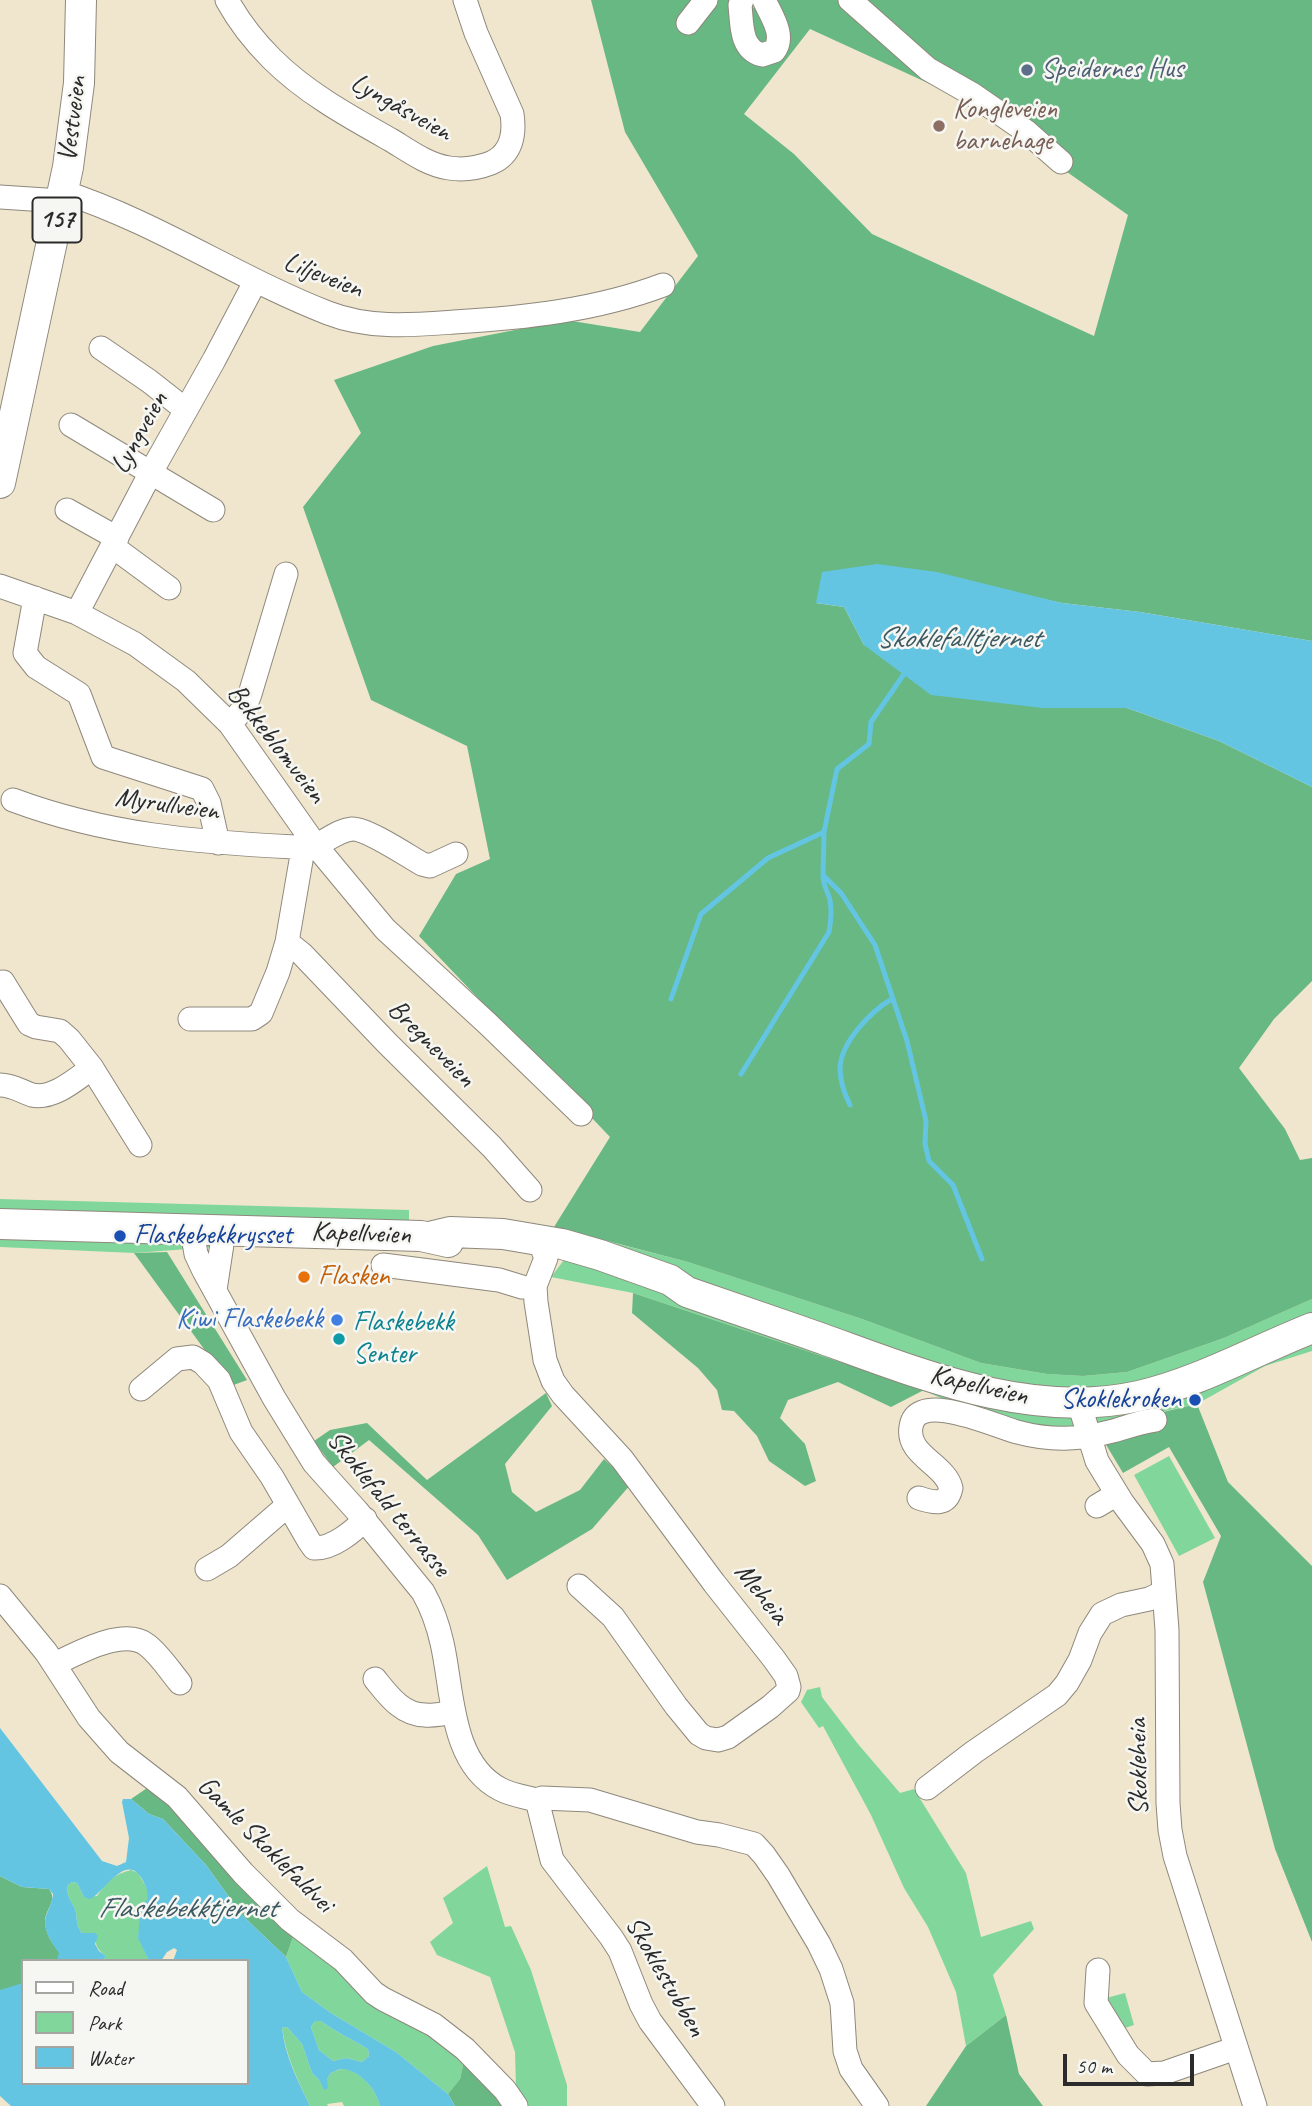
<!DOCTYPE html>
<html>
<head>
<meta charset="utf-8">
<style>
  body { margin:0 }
  #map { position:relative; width:1312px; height:2106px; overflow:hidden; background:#f0e6ce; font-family:Caveat,sans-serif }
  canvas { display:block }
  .legend { position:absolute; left:21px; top:1959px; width:228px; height:126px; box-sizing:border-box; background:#f6f6f2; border:2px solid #a5a5a2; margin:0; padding:9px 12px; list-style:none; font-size:21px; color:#2b2b2b }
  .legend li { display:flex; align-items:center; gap:14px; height:35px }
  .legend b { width:35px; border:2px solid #a5a5a2 }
  .scale { position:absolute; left:1063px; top:2054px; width:131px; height:32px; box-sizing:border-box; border:4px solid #2b2b2b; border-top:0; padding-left:9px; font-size:21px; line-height:24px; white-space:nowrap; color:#2b2b2b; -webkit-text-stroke:5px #f6f6f2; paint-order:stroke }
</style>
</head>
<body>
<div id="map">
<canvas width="1312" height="2106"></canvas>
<ul class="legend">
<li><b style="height:9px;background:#fff"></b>Road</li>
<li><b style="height:19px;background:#81d79b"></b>Park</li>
<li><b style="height:19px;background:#63c5e1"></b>Water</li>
</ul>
<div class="scale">50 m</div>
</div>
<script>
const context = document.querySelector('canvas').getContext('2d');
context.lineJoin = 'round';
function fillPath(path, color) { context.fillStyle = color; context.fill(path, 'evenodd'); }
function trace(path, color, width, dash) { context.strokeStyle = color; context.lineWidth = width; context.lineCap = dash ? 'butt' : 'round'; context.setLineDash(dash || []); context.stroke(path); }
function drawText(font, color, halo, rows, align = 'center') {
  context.font = font + ' Caveat,sans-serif'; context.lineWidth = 5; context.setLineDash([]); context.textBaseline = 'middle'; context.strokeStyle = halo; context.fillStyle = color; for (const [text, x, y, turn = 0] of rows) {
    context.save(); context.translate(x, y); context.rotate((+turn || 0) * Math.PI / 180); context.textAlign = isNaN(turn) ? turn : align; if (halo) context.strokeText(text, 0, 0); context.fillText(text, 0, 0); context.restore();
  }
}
fillPath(new Path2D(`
  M 0,1199 L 409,1210 L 409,1246 L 242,1245 L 134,1253 L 0,1247 Z
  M 583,1235 L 688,1262 L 862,1319 L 981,1363 L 1047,1374 L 1083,1376 L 1127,1372 L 1224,1338 L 1312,1299 L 1312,1351 L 1265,1366 L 1197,1404 L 1027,1441 L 924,1390 L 633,1293 L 551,1277 Z
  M 1169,1456 L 1215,1538 L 1179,1556 L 1134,1475 Z
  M 820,1687 L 822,1697 L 858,1744 L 900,1793 L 914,1789 L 966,1873 L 981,1937 L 1031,1921 L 1034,1929 L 993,1975 L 1006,2015 L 966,2046 L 956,1992 L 928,1927 L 904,1888 L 871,1815 L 823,1726 L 819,1728 L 801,1702 L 807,1690 Z
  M 487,1866 L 505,1927 L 511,1926 L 531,1970 L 567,2085 L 567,2106 L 505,2106 L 516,2088 L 515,2052 L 490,1977 L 437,1955 L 430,1942 L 453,1923 L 443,1898 Z
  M 131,1870 L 138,1873 L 149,1892 L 138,1937 L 149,1961 L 103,1961 L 106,1956 C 96,1949 95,1944 95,1933 L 82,1933 C 75,1925 78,1918 75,1909 C 71,1900 67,1897 67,1886 L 72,1882 L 77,1883 L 84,1897 L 97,1896 C 107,1882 114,1874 131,1870 Z
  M 295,1931 L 465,2057 L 460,2079 L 448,2094 L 396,2052 L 331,2013 L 302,1992 L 286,1957 Z
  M 1125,1993 L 1134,2025 L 1119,2030 L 1106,1998 Z
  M 315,2021 L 321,2021 C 335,2032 352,2039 368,2049 L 369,2056 L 362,2062 L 346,2058 L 333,2061 L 319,2050 L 311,2027 Z
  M 287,2027 L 302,2044 L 312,2073 L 320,2081 L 327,2079 L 331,2073 C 334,2072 338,2069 342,2069 C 359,2069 377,2090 380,2106 L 344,2106 L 342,2102 L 327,2104 L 328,2106 L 310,2106 C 298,2081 286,2056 282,2028 Z`), '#81d79b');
fillPath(new Path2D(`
  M 591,0 L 743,0 L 754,8 L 760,0 L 1312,0 L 1312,641 L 1140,612 L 1062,603 L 1021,594 L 816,603 L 844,607 L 864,645 L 1043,708 L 1127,708 L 1219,741 L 1312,787 L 1312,981 L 1274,1019 L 1239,1068 L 1285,1129 L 1300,1160 L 1312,1158 L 1312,1299 L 1224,1338 L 1127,1372 L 1083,1376 L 1047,1374 L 981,1363 L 862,1319 L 688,1262 L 554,1227 L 610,1137 L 419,936 L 456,874 L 490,859 L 467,746 L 371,700 L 303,507 L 361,433 L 334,380 L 433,346 L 566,320 L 640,332 L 698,256 L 625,132 ZM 810,29 L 965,100 L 1128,215 L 1094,336 L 872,234 L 794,154 L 744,114 Z
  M 167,1252 L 247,1380 L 231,1386 L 134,1253 Z
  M 633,1293 L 924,1390 L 891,1407 L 838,1382 L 788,1400 L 780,1418 L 805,1444 L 816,1481 L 805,1486 L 769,1461 L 757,1436 L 734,1411 L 722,1410 L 717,1390 L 698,1368 L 632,1313 Z
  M 546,1393 L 552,1406 L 505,1464 L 512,1492 L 536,1512 L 580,1490 L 604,1459 L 631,1484 L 592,1529 L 507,1580 L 478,1535 L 369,1440 L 333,1467 L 314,1441 L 330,1430 L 367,1423 L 427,1480 Z
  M 1197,1404 L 1228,1482 L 1312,1566 L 1312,1942 L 1275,1849 L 1203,1582 L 1221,1536 L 1169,1447 L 1123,1473 L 1102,1438 L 1150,1415 Z
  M 153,1784 L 295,1931 L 286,1957 L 242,1915 L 206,1865 L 163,1819 L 149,1814 L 131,1799 Z
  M 0,1876 L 22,1887 L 49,1889 C 58,1901 45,1909 45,1922 C 46,1935 52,1943 60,1953 L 57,1961 L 23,1961 L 23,1983 L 3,1991 L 0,1990 Z
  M 1006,2015 L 1019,2074 L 1043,2106 L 926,2106 L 966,2046 Z
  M 465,2057 L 505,2106 L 455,2106 L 448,2094 L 460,2079 Z`), '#68b883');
fillPath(new Path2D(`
  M 877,564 L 937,572 L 1062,603 L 1140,612 L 1312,641 L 1312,787 L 1219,741 L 1127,708 L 1043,708 L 931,695 L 864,645 L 844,607 L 816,603 L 822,572 Z
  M 0,1728 L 102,1861 L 117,1866 L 126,1862 L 129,1838 L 122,1802 L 123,1799 L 131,1799 L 149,1814 L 163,1819 L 206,1865 L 242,1915 L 286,1957 L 302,1992 L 331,2013 L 396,2052 L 448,2094 L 455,2106 L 380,2106 C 377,2090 359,2069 341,2069 C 338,2069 334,2072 331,2073 L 327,2079 L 328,2088 L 324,2090 L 320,2081 L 312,2073 L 302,2044 L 287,2027 L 282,2028 C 285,2056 298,2081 310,2106 L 11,2106 L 0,2096 L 0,1990 L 23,1983 L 23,2083 L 247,2083 L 247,1961 L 173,1961 L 177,1950 L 174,1948 L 167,1952 L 161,1961 L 149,1961 L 138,1938 L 141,1905 L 147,1900 C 149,1891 146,1887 142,1879 C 126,1851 104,1893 90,1899 L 84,1897 L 77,1883 L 72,1882 L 67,1886 C 67,1897 71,1900 75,1909 C 78,1918 75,1925 82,1933 L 95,1933 L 98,1936 L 95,1944 L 99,1951 L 106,1956 L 103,1961 L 57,1961 L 59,1953 C 52,1943 42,1929 46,1916 C 49,1908 52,1903 53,1894 L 49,1889 L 22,1887 L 0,1876 ZM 315,2021 L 321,2021 C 335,2032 352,2039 368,2049 L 369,2056 L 362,2062 L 346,2058 L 333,2061 L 319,2050 L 311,2027 Z`), '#63c5e1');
trace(new Path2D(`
  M 904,674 L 871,722 L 869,744 L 837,769 L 824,832 L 823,875 L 841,893 L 875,945 L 907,1041 L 926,1121 L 925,1144 L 929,1161 L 953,1185 L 982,1259
  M 671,999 L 701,914 L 768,858 L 824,832
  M 741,1074 L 829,932 C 831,921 832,911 830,900 C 828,892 823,885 823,876
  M 850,1105 C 844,1093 840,1082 840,1068 C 841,1042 871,1011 892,999`), '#63c5e1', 5);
const minor = new Path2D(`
  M 227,0 C 239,22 255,42 272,59 C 306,93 350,117 391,140 C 409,151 428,165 449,168 C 462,170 478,168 491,163 C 512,154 515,134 512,114 L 476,33 L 465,0
  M 742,0 L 740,5 C 742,24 740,49 762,55 L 774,51 C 786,36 771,15 764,0
  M 850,0 L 928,69 L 972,94 L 1027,132 L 1061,162
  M 688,23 L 706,0
  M 63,192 C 156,222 238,278 328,313 C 369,329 412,325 454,322 C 524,318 597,310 663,285
  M 0,197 L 61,201
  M 101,348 L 149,381 L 186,410
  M 71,425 L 213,510
  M 67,510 L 117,538
  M 112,546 L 169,588
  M 0,586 L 77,613 L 135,644 L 186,681 L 230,724 L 316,846 L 385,929 L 488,1024 L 581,1114
  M 35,598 L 25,653 L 36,667 L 79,694 L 103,757 L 202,789 L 209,803 L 218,843
  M 77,613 L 150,474 L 214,360 L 255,282
  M 230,724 L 245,707 L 250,694 L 286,574
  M 13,800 C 107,835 195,842 295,847 C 318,853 331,831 352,829 C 366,828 408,856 422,864 L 430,866 L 456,854
  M 287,942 L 302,954 L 387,1043 L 492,1147 L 530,1190
  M 3,982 L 29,1024 L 36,1027 L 60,1031 L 69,1039 L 92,1068 L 140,1145
  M 190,1019 L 252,1019 L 261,1013 L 278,972 L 287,942 L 303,849
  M 0,1085 C 13,1085 20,1091 32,1095 C 53,1100 76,1079 92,1068
  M 192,1230 L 196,1254 L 204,1271 L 274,1398 L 314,1463 L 357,1511 L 423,1592 C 432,1608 438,1625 442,1643 C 453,1690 450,1763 500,1789 C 511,1795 525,1797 537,1800 L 542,1798 L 590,1800 L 697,1832 L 719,1835 L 754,1844 L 764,1855 L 778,1875 L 819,1944 L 831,1969 L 842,2003 L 845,2051 L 851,2069 L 877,2106
  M 539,1240 L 546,1258 L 535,1286 L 536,1302 L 545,1360 L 553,1381 L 563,1395 L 622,1459 L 714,1583 L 774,1659 L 786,1676 L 789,1687 L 788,1691 L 770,1707 L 728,1737 L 718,1740 L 706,1738 L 699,1734 L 676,1706 L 613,1617 L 579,1586
  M 383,1265 L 499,1280 L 522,1287
  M 215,1290 L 224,1231
  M 141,1389 L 177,1359 L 193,1357 L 203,1363 L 219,1380 L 241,1432 L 272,1477 L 309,1541 L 314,1548 C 332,1549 353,1532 365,1519
  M 1079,1403 L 1097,1461 L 1122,1502 L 1153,1544 L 1162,1564 L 1167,1630 L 1168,1803 L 1170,1830 L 1175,1856 L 1255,2106
  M 919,1498 C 934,1503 947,1506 951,1488 C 945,1464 906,1455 911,1427 C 916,1389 995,1426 1017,1432 C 1051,1441 1079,1440 1113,1431 C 1127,1427 1140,1422 1155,1420
  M 1097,1506 L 1117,1494
  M 207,1569 L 229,1556 L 288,1505
  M 0,1596 L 46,1652 L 89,1718 L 119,1752 L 177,1797 L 243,1873 L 290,1920 L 343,1960 L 374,1993 L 383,1999 L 434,2025 L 465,2049 L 505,2090 L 516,2106
  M 55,1664 C 78,1653 124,1627 147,1645 C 160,1655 170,1671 180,1683
  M 375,1679 C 388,1695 402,1715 425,1715 C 434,1716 444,1713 453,1713
  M 927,1788 L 974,1752 L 1057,1695 L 1067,1683 L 1080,1660 L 1090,1633 L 1102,1614 L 1121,1605 L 1149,1599 L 1164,1592
  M 537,1800 L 552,1860 L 611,1937 L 620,1951 L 641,2004 L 650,2021 L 713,2106
  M 1098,1970 L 1096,2003 L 1128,2055 L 1147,2074 L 1164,2073 L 1236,2048`);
const major = new Path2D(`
  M 0,483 L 68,167 L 79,83 L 81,0
  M 0,1224 L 421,1236 L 448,1242
  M 429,1237 L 450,1232 L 503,1234 L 562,1244 L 600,1255 L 670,1280 L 687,1292 C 733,1308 778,1323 823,1339 C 923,1375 1031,1420 1139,1396 C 1199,1382 1254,1351 1312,1328`);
trace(minor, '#8e887c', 25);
trace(major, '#8e887c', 32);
trace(minor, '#fff', 23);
trace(major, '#fff', 30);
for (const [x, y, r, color] of [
  [1027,70,7,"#5c6f8a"],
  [939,126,7,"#8d6e63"],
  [120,1236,7,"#1a4fb4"],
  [304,1277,7,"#e8710a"],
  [337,1320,7,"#3f7fe0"],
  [339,1339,7,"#0f9aa8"],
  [1195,1400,7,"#1a4fb4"]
]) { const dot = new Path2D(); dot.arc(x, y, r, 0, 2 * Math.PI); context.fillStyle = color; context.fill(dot); trace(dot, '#f6f6f2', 2.5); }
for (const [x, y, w] of [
  [57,220,49]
]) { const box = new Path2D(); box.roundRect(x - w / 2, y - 22.5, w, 45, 5); context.fillStyle = '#f6f6f2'; context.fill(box); trace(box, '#2b2b2b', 2); }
drawText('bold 26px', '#2b2b2b', null, [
  ["157",57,220]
]);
drawText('28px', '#4e5e75', '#f6f6f2', [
  ["Speidernes Hus",1041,70]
], 'left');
drawText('28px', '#2b2b2b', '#f6f6f2', [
  ["Lyngåsveien",401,108,29],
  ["Vestveien",73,119,-83],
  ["Liljeveien",323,276,21],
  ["Lyngveien",140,433,-61],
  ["Bekkeblomveien",276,744,52],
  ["Myrullveien",167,805,8],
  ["Bregneveien",431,1044,45],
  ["Kapellveien",361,1234,2],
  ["Kapellveien",979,1386,13],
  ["Skoklefald terrasse",388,1504,51],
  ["Meheia",761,1594,52],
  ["Skokleheia",1139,1767,-91],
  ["Gamle Skoklefaldvei",265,1845,45],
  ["Skoklestubben",665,1977,60]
]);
drawText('28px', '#785e54', '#f6f6f2', [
  ["Kongleveien",953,110],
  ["barnehage",953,142]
], 'left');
drawText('28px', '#164399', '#f6f6f2', [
  ["Flaskebekkrysset",134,1236],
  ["Skoklekroken",1181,1400,"right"]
], 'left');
drawText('28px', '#c56008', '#f6f6f2', [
  ["Flasken",318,1277]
], 'left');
drawText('28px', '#366cbe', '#f6f6f2', [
  ["Kiwi Flaskebekk",323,1320]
], 'right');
drawText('28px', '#0d838f', '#f6f6f2', [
  ["Flaskebekk",353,1323],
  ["Senter",353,1355]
], 'left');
drawText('italic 30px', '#3c5962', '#f6f6f2', [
  ["Skoklefalltjernet",958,639],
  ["Flaskebekktjernet",187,1909]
]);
</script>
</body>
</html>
